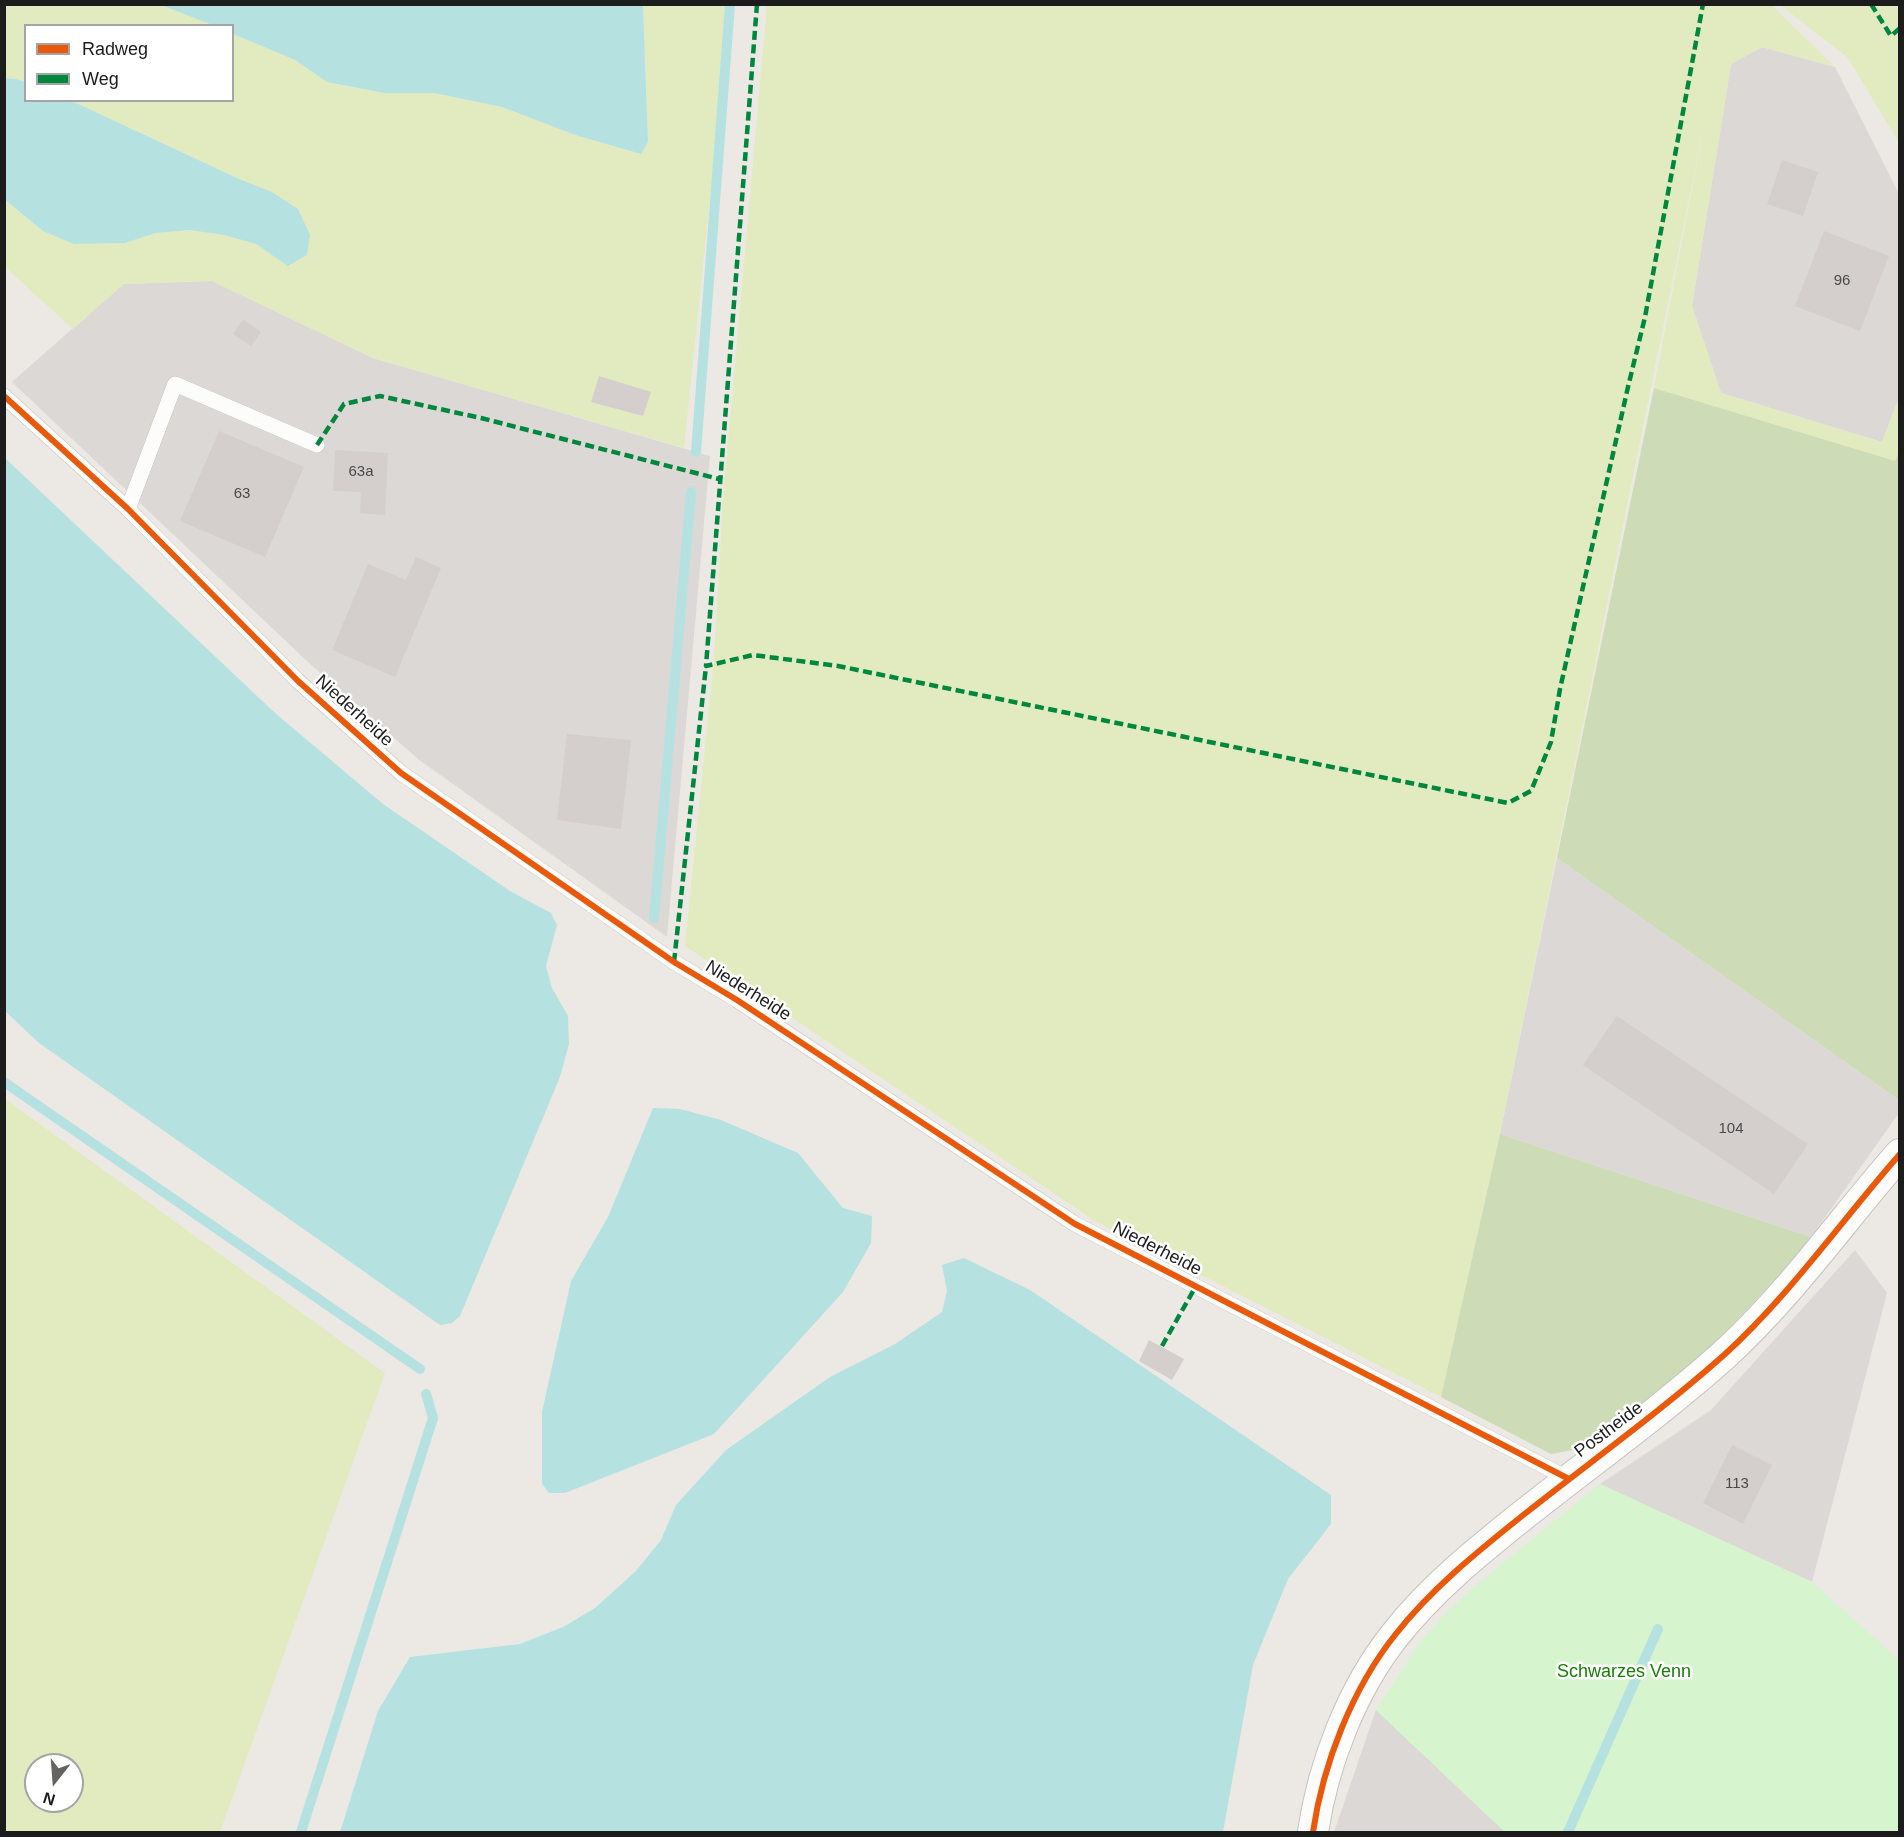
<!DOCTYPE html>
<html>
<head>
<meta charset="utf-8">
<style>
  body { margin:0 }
  #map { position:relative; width:1904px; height:1837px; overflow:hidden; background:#ece8e4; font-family:Helvetica,sans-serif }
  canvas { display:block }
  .frame { position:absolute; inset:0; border:6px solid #1c1c1c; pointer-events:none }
  .legend { position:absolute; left:24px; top:24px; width:210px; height:78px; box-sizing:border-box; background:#fff; border:2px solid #a4a4a4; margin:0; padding:8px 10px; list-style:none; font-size:18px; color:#1c1c1c }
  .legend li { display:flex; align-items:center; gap:12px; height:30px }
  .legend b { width:30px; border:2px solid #a4a4a4 }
  .north { position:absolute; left:24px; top:1753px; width:60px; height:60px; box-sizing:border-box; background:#fff; border:2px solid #a4a4a4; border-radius:50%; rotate:197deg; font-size:16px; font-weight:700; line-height:24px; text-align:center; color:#1c1c1c }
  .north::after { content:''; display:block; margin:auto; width:21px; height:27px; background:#656362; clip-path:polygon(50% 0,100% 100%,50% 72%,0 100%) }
</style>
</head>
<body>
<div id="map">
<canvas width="1904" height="1837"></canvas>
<div class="frame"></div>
<ul class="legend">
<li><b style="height:8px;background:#e8590c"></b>Radweg</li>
<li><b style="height:8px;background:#00873e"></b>Weg</li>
</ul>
<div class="north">N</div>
</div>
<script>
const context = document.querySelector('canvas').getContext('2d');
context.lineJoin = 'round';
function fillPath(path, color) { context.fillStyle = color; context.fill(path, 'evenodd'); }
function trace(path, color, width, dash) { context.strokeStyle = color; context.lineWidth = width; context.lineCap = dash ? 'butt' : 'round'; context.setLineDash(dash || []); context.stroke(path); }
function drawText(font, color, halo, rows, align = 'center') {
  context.font = font + ' Helvetica,sans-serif'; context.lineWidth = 5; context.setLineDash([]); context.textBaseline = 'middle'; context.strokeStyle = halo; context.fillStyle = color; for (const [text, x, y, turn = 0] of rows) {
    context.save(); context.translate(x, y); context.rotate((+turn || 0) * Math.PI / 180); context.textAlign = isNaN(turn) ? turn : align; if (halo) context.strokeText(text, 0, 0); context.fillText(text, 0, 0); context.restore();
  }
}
fillPath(new Path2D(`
  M 1762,47 L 1835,67 L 1899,194 L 1899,398 L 1882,442 L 1721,393 L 1692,306 L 1731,64 Z
  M 212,281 L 373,358 L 710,456 L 667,937 L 418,759 L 308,662 L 12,382 L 123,284 Z
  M 1557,858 L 1899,1100 L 1899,1113 L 1811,1237 L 1500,1134 Z
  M 1855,1250 L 1887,1293 L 1812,1582 L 1600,1484 L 1711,1410 Z
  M 1376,1710 L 1505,1832 L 1334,1832 Z`), '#dbd8d6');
fillPath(new Path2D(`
  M 5,5 L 161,5 L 212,25 L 26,26 L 25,82 L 15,79 L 5,78 Z
  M 643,5 L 730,5 L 684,448 L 373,358 L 212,281 L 124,284 L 73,329 L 5,267 L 4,200 L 43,231 L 125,243 L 156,233 L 189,230 L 224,235 L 256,244 L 289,266 L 307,255 L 309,235 L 272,192 L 237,178 L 72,101 L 232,100 L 233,34 L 295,60 L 327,82 L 384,93 L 434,93 L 502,107 L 575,135 L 641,154 L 648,142 Z
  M 767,5 L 1772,5 L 1835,67 L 1762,47 L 1731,64 L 1692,306 L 1721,393 L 1882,442 L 1899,398 L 1899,452 L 1896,462 L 1654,388 L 1705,120 L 1500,1134 L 1441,1397 L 1095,1221 L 685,946 L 714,658 L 723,499 Z
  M 1780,5 L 1899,5 L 1899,143 L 1848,58 Z
  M 5,1099 L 385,1373 L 220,1832 L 5,1832 ZM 36,1765 L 72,1765 L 72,1801 L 36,1801 Z`), '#e2ebc0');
fillPath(new Path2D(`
  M 1654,388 L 1895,461 L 1899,452 L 1899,1100 L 1557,858 Z
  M 1500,1134 L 1811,1237 L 1784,1270 L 1714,1345 L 1594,1444 L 1573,1450 L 1551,1454 L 1441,1397 Z`), '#cddbb7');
fillPath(new Path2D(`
  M 1600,1484 L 1812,1582 L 1899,1660 L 1899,1832 L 1505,1832 L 1376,1710 L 1418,1645 L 1442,1617 L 1475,1586 Z`), '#d6f4cd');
fillPath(new Path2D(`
  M 161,5 L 643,5 L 648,142 L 641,154 L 575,135 L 502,107 L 434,93 L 384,93 L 327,82 L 295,60 L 233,34 L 232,26 L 212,25 Z
  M 5,78 L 16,79 L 25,82 L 26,100 L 72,101 L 237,178 L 272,192 L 298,209 L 310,235 L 307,255 L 288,266 L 256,244 L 224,235 L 189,230 L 156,233 L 125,243 L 74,244 L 43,231 L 5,200 Z
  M 5,458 L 275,713 L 383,804 L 510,891 L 551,913 L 557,925 L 546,966 L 552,988 L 568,1016 L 569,1044 L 560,1077 L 460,1316 L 452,1323 L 440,1325 L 39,1043 L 5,1011 Z
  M 653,1108 L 680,1109 L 721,1120 L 798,1153 L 843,1208 L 872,1216 L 871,1243 L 843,1292 L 714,1434 L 565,1493 L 549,1493 L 542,1484 L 542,1412 L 571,1281 L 608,1217 Z
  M 964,1258 L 1030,1290 L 1331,1495 L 1331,1524 L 1288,1579 L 1253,1665 L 1223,1832 L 340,1832 L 378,1711 L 410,1657 L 520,1644 L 563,1627 L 595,1608 L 636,1571 L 661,1540 L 676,1505 L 726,1450 L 830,1377 L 895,1344 L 942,1312 L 947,1291 L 942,1265 Z`), '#b5e2e0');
trace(new Path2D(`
  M 696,452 L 730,4
  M 654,918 L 691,492
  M 4,1082 L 420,1369
  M 301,1832 L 433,1418 L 426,1394
  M 1568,1832 L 1658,1629`), '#b5e2e0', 10);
fillPath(new Path2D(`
  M 1782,160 L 1818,172 L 1803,216 L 1767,204 Z
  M 1824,231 L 1889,256 L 1860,331 L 1795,306 Z
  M 243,319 L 261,332 L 251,346 L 233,334 Z
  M 599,376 L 651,392 L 643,416 L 591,402 Z
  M 219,431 L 304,467 L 265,557 L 180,521 Z
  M 335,450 L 388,453 L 385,515 L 360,513 L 361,492 L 333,491 Z
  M 416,557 L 441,568 L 395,677 L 332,650 L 368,564 L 406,580 Z
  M 567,734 L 631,740 L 621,829 L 557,820 Z
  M 1617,1016 L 1808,1144 L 1774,1194 L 1583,1065 Z
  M 1149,1340 L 1184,1359 L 1172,1380 L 1139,1361 Z
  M 1732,1445 L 1772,1465 L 1743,1524 L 1703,1503 Z`), '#d4cfcd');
const service = new Path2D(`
  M 4,396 L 128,509 L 298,681 L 401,773 L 674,962 L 737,1000 L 1075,1224 L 1569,1479
  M 128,509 L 175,384 L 317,445`);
const minor = new Path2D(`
  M 1313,1832 C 1323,1764 1352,1689 1395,1635 C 1431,1589 1477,1552 1522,1516 C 1590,1462 1660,1412 1724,1355 C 1789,1296 1842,1220 1900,1154`);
trace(service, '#c4c2c0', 16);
trace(minor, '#c4c2c0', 32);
trace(service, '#fcfcfb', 15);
trace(minor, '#fcfcfb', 30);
trace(new Path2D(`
  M 757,4 L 706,666 L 753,655 L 838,666 L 1508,803 L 1531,791 L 1551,742 L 1560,689 L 1628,387 L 1645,317 L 1703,4
  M 1871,4 L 1891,36 L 1900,28
  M 317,445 L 344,404 L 380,396 L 481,418 L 719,479
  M 674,962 L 706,666
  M 1162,1346 L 1196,1286`), '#00873e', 4.5, [9, 4.5]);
trace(new Path2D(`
  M 4,396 L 128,509 L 298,681 L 401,773 L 674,962 L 737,1000 L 1075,1224 L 1569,1479
  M 1313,1832 C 1323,1764 1352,1689 1395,1635 C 1431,1589 1477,1552 1522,1516 C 1590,1462 1660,1412 1724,1355 C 1789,1296 1842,1220 1900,1154`), '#e8590c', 6);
drawText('15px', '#4b4a49', null, [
  ["96",1842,281],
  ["63a",361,472],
  ["63",242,494],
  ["104",1731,1129],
  ["113",1737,1484]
]);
drawText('18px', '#1c1c1c', '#fff', [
  ["Niederheide",354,711,42],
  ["Niederheide",748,991,32],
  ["Niederheide",1157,1249,27],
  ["Postheide",1609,1430,-37]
]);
drawText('18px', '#178103', '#fff', [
  ["Schwarzes Venn",1624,1672]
]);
</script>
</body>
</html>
